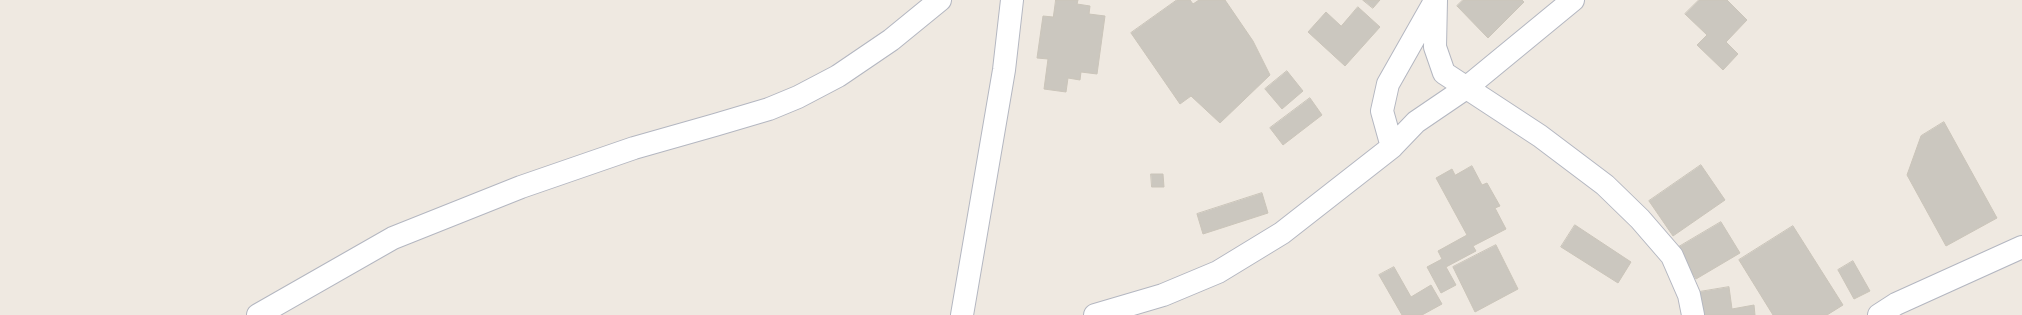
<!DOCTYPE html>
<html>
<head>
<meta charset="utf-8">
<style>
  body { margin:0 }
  canvas { display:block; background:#efe9e1 }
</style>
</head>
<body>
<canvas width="2022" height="315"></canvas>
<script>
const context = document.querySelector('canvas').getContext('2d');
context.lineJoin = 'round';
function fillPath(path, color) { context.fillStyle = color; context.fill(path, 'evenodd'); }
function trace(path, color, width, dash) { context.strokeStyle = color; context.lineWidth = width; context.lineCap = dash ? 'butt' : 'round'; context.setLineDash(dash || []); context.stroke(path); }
const building = new Path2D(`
  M 1056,0 L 1078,0 L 1077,4 L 1090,6 L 1089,14 L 1105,16 L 1097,74 L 1081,72 L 1080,80 L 1068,78 L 1066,92 L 1044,89 L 1048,59 L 1037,58 L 1043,16 L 1053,17 Z
  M 1177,0 L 1190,0 L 1193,4 L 1199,0 L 1225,0 L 1253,41 L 1270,75 L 1220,123 L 1191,96 L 1180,104 L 1131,33 Z
  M 1363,0 L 1380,0 L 1373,8 Z
  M 1463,0 L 1522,0 L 1524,2 L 1488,38 L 1457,6 Z
  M 1699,0 L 1727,0 L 1747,20 L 1726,42 L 1738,54 L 1723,70 L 1697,45 L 1707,35 L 1685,14 Z
  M 1358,7 L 1380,27 L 1345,66 L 1308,32 L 1326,12 L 1341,26 Z
  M 1287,71 L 1303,91 L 1282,109 L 1265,89 Z
  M 1310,98 L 1322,115 L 1283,145 L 1270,128 Z
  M 1944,122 L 1997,218 L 1946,246 L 1907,175 L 1921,136 Z
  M 1701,165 L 1725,200 L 1673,236 L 1649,201 Z
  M 1472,166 L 1482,185 L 1487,183 L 1500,206 L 1495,208 L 1506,229 L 1473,246 L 1476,251 L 1446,267 L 1456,285 L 1441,293 L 1427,267 L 1442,259 L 1438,251 L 1467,235 L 1436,178 L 1452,169 L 1455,175 Z
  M 1151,174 L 1163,174 L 1164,187 L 1152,187 Z
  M 1262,193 L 1268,213 L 1203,234 L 1197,214 Z
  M 1721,222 L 1740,253 L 1696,279 L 1677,248 Z
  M 1575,225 L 1631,262 L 1618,283 L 1561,247 Z
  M 1793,226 L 1843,305 L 1827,315 L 1773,315 L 1739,260 Z
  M 1496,245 L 1518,289 L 1475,312 L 1453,267 Z
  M 1853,261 L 1870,291 L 1854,299 L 1838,270 Z
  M 1394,267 L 1411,297 L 1431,285 L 1442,304 L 1422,315 L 1402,315 L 1379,275 Z
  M 1729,287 L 1732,309 L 1754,305 L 1755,315 L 1703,315 L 1699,292 Z`);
fillPath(building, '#cbc7bf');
trace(building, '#cbc5ba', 1);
const street = new Path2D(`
  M 1436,0 L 1435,47 L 1444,73 L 1540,136 L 1605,185 L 1640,219 L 1672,256 L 1689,295 L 1693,315
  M 1392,147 L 1382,111 L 1388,84 L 1435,1
  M 258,315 L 393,238 L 521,187 L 634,148 L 715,125 L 769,109 L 798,97 L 838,76 L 891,40 L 940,0
  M 1095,315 L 1163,295 L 1218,272 L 1282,233 L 1392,147 L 1416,122 L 1466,88 L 1573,0
  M 1879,315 L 1896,304 L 2022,247`);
const secondary = new Path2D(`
  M 962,315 L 1004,70 L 1012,0`);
trace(street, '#b4b7c1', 24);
trace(secondary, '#b4b7c1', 24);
trace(street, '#fff', 22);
trace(secondary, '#fff', 22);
</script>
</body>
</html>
